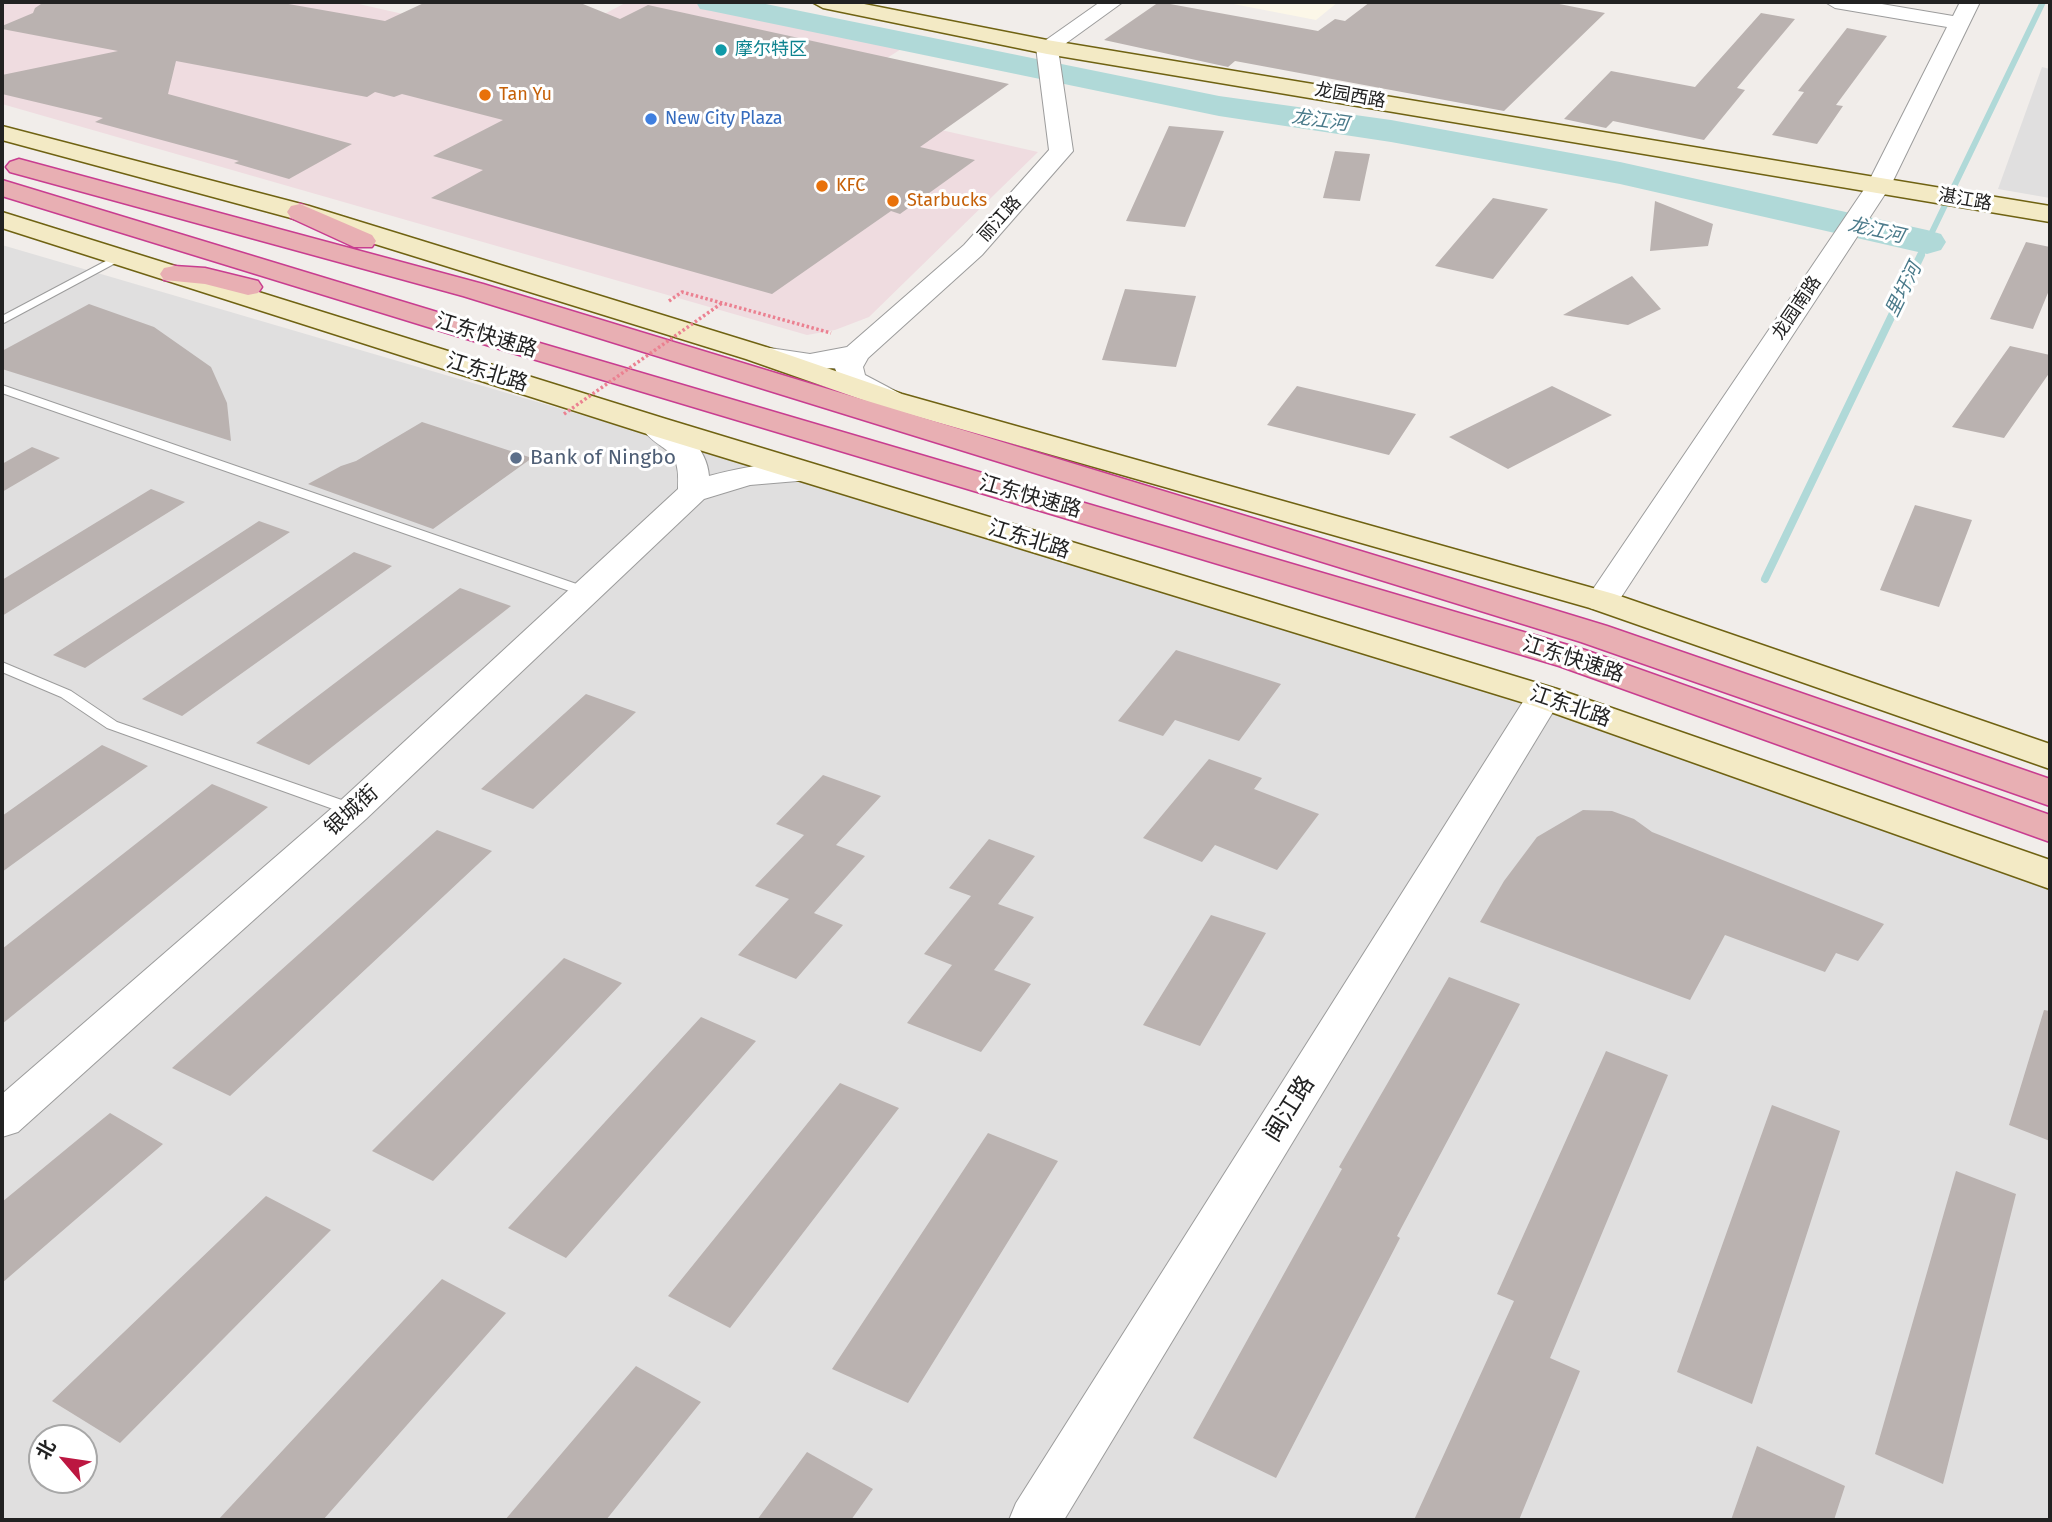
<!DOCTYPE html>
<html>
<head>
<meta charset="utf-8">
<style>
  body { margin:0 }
  #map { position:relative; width:2052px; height:1522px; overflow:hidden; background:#f1edea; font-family:"Fira Sans","Noto Sans SC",sans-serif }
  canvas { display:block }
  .frame { position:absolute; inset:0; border:4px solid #222; pointer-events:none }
  .north { position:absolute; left:28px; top:1424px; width:70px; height:70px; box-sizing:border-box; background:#fff; border:2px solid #a7a7a7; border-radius:50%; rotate:299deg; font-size:19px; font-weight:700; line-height:28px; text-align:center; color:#222 }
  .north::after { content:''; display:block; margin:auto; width:24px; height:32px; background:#bc1741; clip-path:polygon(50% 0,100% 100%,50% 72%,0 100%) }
</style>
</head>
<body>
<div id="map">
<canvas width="2052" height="1522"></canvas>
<div class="frame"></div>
<div class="north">北</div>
</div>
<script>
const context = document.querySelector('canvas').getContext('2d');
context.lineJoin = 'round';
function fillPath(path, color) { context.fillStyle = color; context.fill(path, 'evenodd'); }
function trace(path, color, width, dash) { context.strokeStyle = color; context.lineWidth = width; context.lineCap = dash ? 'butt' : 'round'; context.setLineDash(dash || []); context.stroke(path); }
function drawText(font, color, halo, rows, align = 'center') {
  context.font = font + ' "Fira Sans","Noto Sans SC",sans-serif'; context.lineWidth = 6; context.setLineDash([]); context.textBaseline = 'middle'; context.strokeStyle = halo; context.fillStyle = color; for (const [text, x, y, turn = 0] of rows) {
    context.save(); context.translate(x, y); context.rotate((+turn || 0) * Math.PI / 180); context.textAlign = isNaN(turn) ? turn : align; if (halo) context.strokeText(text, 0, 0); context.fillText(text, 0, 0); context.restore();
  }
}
fillPath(new Path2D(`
  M 2042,67 L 2050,69 L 2050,198 L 1998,189 Z
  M 2,245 L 1544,697 L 2050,874 L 2050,1520 L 2,1520 ZM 42,1438 L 84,1438 L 84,1480 L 42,1480 Z`), '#e0dfdf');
fillPath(new Path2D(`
  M 2,2 L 350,2 L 544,46 L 627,2 L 743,2 L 920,37 L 818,102 L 1038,152 L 869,317 L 835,330 L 807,335 L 2,104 Z`), '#efdce0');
fillPath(new Path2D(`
  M 1223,2 L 1338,2 L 1316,20 Z`), '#fcf7e8');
trace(new Path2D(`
  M 1920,257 L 2043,2`), '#b0d9d8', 6);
trace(new Path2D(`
  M 1765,579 L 1921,255`), '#b0d9d8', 8);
fillPath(new Path2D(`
  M 696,2 L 756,2 L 1219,96 L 1391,120 L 1620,162 L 1927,230 L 1941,234 L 1946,242 L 1941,250 L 1927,254 L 1620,184 L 1391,142 L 1219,116 L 711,11 L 700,9 Z`), '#b0d9d8');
fillPath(new Path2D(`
  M 44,2 L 277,2 L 385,21 L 426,2 L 578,2 L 620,19 L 648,5 L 1009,84 L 920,147 L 975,160 L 900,214 L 891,211 L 772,294 L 431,198 L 483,170 L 433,156 L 503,120 L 402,94 L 394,97 L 375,92 L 367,97 L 176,61 L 168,94 L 352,144 L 289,179 L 234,163 L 239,161 L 95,122 L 103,118 L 2,94 L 2,75 L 118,51 L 2,29 L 2,26 L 33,13 L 35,8 Z
  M 1159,2 L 1318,31 L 1335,19 L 1345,21 L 1370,2 L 1549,2 L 1605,13 L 1504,111 L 1235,61 L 1228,67 L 1104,40 Z
  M 1761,13 L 1795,19 L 1737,88 L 1745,90 L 1704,140 L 1613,121 L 1606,128 L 1564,119 L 1611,71 L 1695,87 Z
  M 1847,28 L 1887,36 L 1836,105 L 1843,106 L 1817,144 L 1772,135 L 1804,92 L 1798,91 Z
  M 1169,126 L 1224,131 L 1185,227 L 1126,221 Z
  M 1335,151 L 1370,154 L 1360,201 L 1323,198 Z
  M 1493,198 L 1548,209 L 1493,279 L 1435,266 Z
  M 1655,201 L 1713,224 L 1708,246 L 1650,251 Z
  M 2026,242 L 2050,247 L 2050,288 L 2033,329 L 1990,319 Z
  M 1632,276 L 1661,309 L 1628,325 L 1563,315 Z
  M 1125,289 L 1196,296 L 1176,367 L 1102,360 Z
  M 89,304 L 154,327 L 211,367 L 227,403 L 231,441 L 2,369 L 2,351 Z
  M 2010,346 L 2050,355 L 2050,372 L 2004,438 L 1952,427 Z
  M 1297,386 L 1416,414 L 1389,455 L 1267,425 Z
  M 1552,386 L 1612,415 L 1508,469 L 1449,437 Z
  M 422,422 L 532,458 L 433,529 L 308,484 L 341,466 L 356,461 Z
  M 32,447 L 60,458 L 2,492 L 2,464 Z
  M 151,489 L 185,502 L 2,616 L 2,580 Z
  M 1915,505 L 1972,520 L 1939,607 L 1880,590 Z
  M 259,521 L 290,532 L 85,668 L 53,655 Z
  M 354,552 L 392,566 L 182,716 L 142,699 Z
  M 460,588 L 511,606 L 309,765 L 256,743 Z
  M 1176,650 L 1281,684 L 1239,741 L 1175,720 L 1163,736 L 1118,721 Z
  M 586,694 L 636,712 L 533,809 L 481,789 Z
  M 102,745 L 148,766 L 2,872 L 2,816 Z
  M 1209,759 L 1262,778 L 1254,789 L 1319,814 L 1277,870 L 1215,845 L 1202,862 L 1143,838 Z
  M 823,775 L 881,796 L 836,845 L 865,856 L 814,913 L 843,925 L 796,979 L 738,955 L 789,899 L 755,886 L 804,835 L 776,824 Z
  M 212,784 L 268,807 L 2,1024 L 2,949 Z
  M 1583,810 L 1612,811 L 1634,819 L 1652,832 L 1884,924 L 1858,961 L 1836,953 L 1825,972 L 1725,935 L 1690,1000 L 1480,922 L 1504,881 L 1537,837 Z
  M 437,830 L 492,851 L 230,1096 L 172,1068 Z
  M 989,839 L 1035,856 L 998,904 L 1034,917 L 994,970 L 1031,984 L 981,1052 L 907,1023 L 952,965 L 924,954 L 971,896 L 949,888 Z
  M 1211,915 L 1266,933 L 1200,1046 L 1143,1025 Z
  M 564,958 L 622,983 L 433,1181 L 372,1151 Z
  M 1449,977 L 1520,1004 L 1397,1236 L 1400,1238 L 1276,1478 L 1193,1438 L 1342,1169 L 1339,1167 Z
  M 2044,1010 L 2050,1011 L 2050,1141 L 2009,1125 Z
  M 701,1017 L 756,1041 L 566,1258 L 508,1228 Z
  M 1606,1051 L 1668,1075 L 1550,1358 L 1580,1371 L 1519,1520 L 1414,1520 L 1514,1301 L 1497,1294 Z
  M 840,1083 L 899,1108 L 730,1328 L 668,1296 Z
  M 1772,1105 L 1840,1131 L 1752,1404 L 1677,1372 Z
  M 110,1113 L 163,1144 L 2,1283 L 2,1202 Z
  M 988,1133 L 1058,1161 L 908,1403 L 832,1369 Z
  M 1956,1171 L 2016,1194 L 1943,1484 L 1875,1454 Z
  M 266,1196 L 331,1230 L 120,1443 L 52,1401 Z
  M 442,1279 L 506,1313 L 323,1520 L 218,1520 Z
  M 636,1366 L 701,1402 L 606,1520 L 505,1520 Z
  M 1757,1446 L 1845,1486 L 1834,1520 L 1731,1520 Z
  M 807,1452 L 873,1489 L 851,1520 L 757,1520 Z`), '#bab2b0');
const service = new Path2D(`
  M 119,254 L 125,257 L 123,259 L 2,324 L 2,316 Z
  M 2,385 L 591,589 L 593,592 L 591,595 L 581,595 L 2,393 Z
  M 2,662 L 71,691 L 117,722 L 359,806 L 361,810 L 353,815 L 347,814 L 107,728 L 61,697 L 2,672 Z`);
const tertiary = new Path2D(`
  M 1100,2 L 1123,2 L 1058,49 L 1073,151 L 982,255 L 868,358 L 863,367 L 865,375 L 901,394 L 905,400 L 901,406 C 878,412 841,391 835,368 L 800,370 L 753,361 L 749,355 L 753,349 L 763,347 L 810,354 L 847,347 L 964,245 L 1049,150 L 1036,47 Z
  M 1825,2 L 1870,2 L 1953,16 L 1960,2 L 1980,2 L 1891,185 L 1614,608 L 1602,611 L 1590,608 L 1585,601 L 1867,185 L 1947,27 L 1835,8 Z
  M 655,417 C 682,424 707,448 709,476 C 743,467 786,458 821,467 L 825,473 L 821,479 L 750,485 L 704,499 L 366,819 L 18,1132 L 2,1137 L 2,1094 L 340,801 L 678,489 C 681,442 661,456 640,426 L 645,420 Z
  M 1544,686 L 1557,689 L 1562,697 L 1064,1520 L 1009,1520 L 1016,1503 L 1526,697 L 1531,689 Z`);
const secondary = new Path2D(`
  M 812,2 L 854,2 L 1047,40 L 2050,206 L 2050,222 L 1047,54 L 823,8 Z
  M 2,126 L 309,206 L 766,347 L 902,394 L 1614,594 L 2050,744 L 2050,769 L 1590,608 L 880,406 L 746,359 L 291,218 L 2,140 Z
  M 2,212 L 666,419 L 1557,689 L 2050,860 L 2050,889 L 1531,705 L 644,433 L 2,228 Z`);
const trunk = new Path2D(`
  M 19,159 L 483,284 L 1607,626 L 2050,779 L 2050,806 L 1581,642 L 463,296 L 10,172 L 6,167 L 10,162 Z
  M 2,180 L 526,339 L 1585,650 L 2050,815 L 2050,842 L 1559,666 L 506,351 L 2,196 Z
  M 300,204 L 372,235 L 376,241 L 372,247 L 354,247 L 291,218 L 287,212 L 291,206 Z
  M 174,266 L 205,268 L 258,281 L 262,287 L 258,293 L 248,295 L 205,284 L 164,280 L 160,274 L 164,268 Z`);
trace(service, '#9c9c9c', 2);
trace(tertiary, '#9c9c9c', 2);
trace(secondary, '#6f6212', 3);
trace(trunk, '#c83d90', 3);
trace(new Path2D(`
  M 669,301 L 682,292 L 831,333`), '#eb8191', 3.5, [2.5, 2.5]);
fillPath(service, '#fff');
fillPath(tertiary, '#fff');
fillPath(secondary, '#f3eac5');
fillPath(trunk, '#e8afb3');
trace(new Path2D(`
  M 564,414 L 722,303`), '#eb8191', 3.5, [2.5, 2.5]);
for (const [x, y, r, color] of [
  [721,50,7,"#0f9aa8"],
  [485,95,7,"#e8710a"],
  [651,119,7,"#3f7fe0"],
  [822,186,7,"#e8710a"],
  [893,201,7,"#e8710a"],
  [516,458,7,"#5c6f8a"]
]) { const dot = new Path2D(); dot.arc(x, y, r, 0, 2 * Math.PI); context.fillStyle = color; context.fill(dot); trace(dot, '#fff', 2.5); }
drawText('18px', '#0d838f', '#fff', [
  ["摩尔特区",735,50]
], 'left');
drawText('18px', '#c56008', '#fff', [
  ["Tan Yu",499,95],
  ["KFC",836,186],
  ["Starbucks",907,201]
], 'left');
drawText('18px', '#222', '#fff', [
  ["龙园西路",1350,96,10],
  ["湛江路",1965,200,10],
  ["丽江路",1000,219,-48],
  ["龙园南路",1797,308,-56]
]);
drawText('18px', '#366cbe', '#fff', [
  ["New City Plaza",665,119]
], 'left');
drawText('italic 19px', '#4a7a8a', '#fff', [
  ["龙江河",1320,121,8],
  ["龙江河",1876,231,13],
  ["里圩河",1904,290,-64]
]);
drawText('21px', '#222', '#fff', [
  ["江东快速路",486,336,17],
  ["江东北路",487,373,17],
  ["江东快速路",1030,497,16],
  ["江东北路",1029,540,17],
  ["江东快速路",1573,660,18],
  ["江东北路",1570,707,19],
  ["银城街",352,811,-42]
]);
drawText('21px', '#4e5e75', '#fff', [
  ["Bank of Ningbo",530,458]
], 'left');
drawText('24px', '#222', '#fff', [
  ["闽江路",1290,1109,-58]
]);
</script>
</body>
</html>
